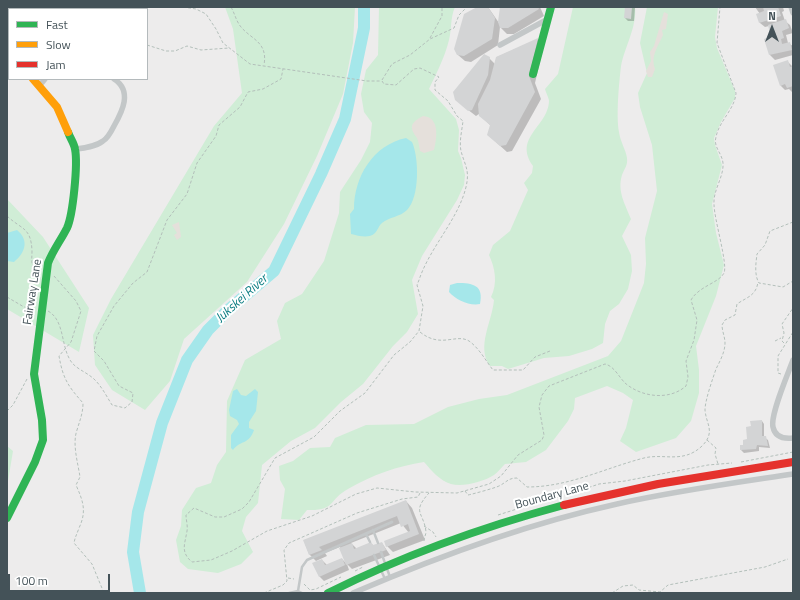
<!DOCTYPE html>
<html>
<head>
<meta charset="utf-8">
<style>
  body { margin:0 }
  #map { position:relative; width:800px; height:600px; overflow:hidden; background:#edecec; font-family:"Titillium Web",sans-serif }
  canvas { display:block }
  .frame { position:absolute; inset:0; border:8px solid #445258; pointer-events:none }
  .legend { position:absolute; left:8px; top:8px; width:140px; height:72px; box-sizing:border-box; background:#fff; border:1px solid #b4babc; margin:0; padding:5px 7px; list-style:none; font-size:12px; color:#445258 }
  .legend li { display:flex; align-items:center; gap:8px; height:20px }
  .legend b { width:20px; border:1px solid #b4babc }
  .north { position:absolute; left:752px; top:8px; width:40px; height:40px; -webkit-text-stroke:3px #fff; paint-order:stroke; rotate:0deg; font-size:11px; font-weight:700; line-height:16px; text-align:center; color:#445258 }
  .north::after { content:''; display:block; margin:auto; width:14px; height:18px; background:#445258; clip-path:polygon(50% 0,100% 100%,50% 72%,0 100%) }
  .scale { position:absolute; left:8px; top:574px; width:102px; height:18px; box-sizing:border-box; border:2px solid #445258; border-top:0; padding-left:5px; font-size:12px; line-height:14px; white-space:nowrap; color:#445258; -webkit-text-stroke:3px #fff; paint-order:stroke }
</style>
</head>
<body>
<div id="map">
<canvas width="800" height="600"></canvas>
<div class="frame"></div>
<ul class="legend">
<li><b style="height:5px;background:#30b455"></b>Fast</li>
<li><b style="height:5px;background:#ff9f0a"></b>Slow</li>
<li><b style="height:5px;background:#e5322d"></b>Jam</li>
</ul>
<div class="north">N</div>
<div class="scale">100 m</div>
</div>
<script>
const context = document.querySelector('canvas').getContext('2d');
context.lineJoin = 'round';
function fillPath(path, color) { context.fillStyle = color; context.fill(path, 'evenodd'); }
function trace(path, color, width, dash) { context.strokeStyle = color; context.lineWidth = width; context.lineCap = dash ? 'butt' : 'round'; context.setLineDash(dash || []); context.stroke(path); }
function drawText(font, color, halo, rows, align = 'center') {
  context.font = font + ' "Titillium Web",sans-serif'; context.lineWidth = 4; context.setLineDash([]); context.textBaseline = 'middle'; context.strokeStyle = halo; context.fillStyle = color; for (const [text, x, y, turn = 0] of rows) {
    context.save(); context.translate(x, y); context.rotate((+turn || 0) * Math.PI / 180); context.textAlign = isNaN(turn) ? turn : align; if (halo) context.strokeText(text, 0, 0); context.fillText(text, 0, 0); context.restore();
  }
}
fillPath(new Path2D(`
  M 225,7 L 355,7 L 353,43 L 343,94 L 317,156 L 284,224 L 247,282 L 184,339 L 170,381 L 145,410 L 112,390 L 95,365 L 93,335 L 111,299 L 214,126 L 242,93 L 233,29 Z
  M 379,7 L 455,7 C 450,19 452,28 449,40 C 445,57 436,74 429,89 L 456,119 L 459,130 L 458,151 L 461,158 L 465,175 L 464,185 L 457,200 L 422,256 L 412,280 L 418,314 L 407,332 L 393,346 L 363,384 L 341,402 L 315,428 L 291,441 L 262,465 L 258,503 L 246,517 L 242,531 L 253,552 L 241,564 L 218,573 L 188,569 L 180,562 L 176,540 L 181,526 L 182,510 L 196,488 L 211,483 L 217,465 L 226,452 L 227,401 L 245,360 L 281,339 L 277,321 L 285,303 L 302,294 L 324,261 L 339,213 L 340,192 L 361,160 L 370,142 L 372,123 L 364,112 L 361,94 L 366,70 L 378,55 Z
  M 573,7 L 635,7 C 637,27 625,46 621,66 C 619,84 616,115 619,132 C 620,141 626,150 627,158 C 628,166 624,169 622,175 C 617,191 625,204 631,219 L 622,236 L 631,255 L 632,271 L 628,289 L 619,304 L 610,311 L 605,324 L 603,343 L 592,349 L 569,356 L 544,358 L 508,369 L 502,366 L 490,366 C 476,347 492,322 494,300 L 491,297 C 498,283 495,268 489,255 L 493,245 L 510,231 L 528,190 L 524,183 L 532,173 L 533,166 C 513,137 548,127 549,101 C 549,98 546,93 545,89 L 558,74 Z
  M 647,7 L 718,7 L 715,37 L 717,48 L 735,91 L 735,98 L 721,122 L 714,138 L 715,145 L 722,165 L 712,204 L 716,233 L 724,265 L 716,296 L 696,346 L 699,370 L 699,393 L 691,421 L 676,438 L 636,452 L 620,441 L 626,428 L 633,400 L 623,393 L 607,386 L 575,398 L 574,409 L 568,421 L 546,450 L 526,462 L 505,464 C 502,467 498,472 494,475 C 483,482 463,487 451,484 C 440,481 431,470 424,462 C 398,466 372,475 348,489 C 328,500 336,511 307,510 L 299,520 L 281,519 L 285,489 L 280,480 L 279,466 L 293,461 L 310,448 L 330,447 L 335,438 L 366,425 L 414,424 L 448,407 L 479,399 L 507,395 L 608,356 L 621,341 L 644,283 L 646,264 L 645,238 L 657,191 L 652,145 L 640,107 L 638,93 L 647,73 L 640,43 Z
  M 7,199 L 43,237 L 89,308 L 79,352 L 7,309 Z
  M 7,446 L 13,451 L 7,487 Z`), '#d0edd6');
fillPath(new Path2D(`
  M 664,12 L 668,14 L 666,29 L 662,30 L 663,35 C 658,46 650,57 655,69 L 652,77 L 648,77 L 646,71 L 651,61 L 650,52 L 654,46 Z
  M 423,116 C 440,117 437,138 434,150 L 424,153 L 420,151 C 419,147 419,142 417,138 C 409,127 410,123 423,116 Z
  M 179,222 L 181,237 L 177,240 L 174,235 L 177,233 L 172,225 Z`), '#e5e0db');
fillPath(new Path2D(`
  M 406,138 L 412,142 C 419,157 420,197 407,210 C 400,217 389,217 382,223 C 379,225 378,230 375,233 C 369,239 359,236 351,234 L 350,214 L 354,209 C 354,177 373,145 406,138 Z
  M 17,230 C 29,240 26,252 14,262 L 7,261 L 7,233 Z
  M 457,283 C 473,283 484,285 480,304 C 469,306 456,300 449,292 L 450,285 Z
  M 237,389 L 241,395 L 246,396 L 255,389 L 258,392 L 256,411 L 249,422 L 249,428 L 254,430 C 249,445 240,440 233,450 L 231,448 L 231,435 L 239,424 L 237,420 L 230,416 L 229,410 L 233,391 Z`), '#a5e7ea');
fillPath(new Path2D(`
  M 479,7 L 488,7 L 499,23 L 501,7 L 540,7 L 544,16 L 514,34 L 507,34 L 500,27 L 498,45 L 471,62 L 465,61 L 458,55 Z
  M 626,7 L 635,7 L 634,21 L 628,21 L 625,18 Z
  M 755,7 L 783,7 L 784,11 L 782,12 L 785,21 L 790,25 L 793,33 L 786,35 L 788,43 L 793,46 L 793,55 L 775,60 L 770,55 L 765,39 L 774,36 L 769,26 L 765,27 L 760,23 L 757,15 L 760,14 Z
  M 538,39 L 544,45 L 535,83 L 541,99 L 512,151 L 507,152 L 488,135 L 491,126 L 479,114 L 476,116 L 463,106 L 489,58 L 495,64 L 497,57 Z
  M 787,61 L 793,67 L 792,92 L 789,89 L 785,90 L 781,86 Z
  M 762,421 L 764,424 L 764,437 L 768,440 L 770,448 L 759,447 L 759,451 L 744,453 L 741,450 L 748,440 L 752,427 Z
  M 406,501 L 412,508 L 425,540 L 393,552 L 387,546 L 409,533 L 401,523 L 351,543 L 357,549 L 371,543 L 374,546 L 382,543 L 390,555 L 352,569 L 347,564 L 349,570 L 324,581 L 319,576 L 322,560 L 327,565 L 342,559 L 347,564 L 340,547 L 325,553 L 327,556 L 316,561 L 309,554 L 304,541 Z`), '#0003');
trace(new Path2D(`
  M 140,593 L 133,552 L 138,512 L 162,423 L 187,360 L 208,330 L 227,311 L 274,271 L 321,174 L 345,119 L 364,28 L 364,7`), '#a5e7ea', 12);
fillPath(new Path2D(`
  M 477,7 L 488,7 L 495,18 L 492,39 L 464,56 L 457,55 L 454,49 L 464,14 Z
  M 500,7 L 538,7 L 539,9 L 508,28 L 500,28 L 498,22 Z
  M 625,7 L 632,7 L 631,19 L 624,18 Z
  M 763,7 L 778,7 L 781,16 L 759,23 L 756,14 L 764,11 Z
  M 786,19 L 789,28 L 782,31 L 784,38 L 781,39 L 782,44 L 790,42 L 792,50 L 769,55 L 764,39 L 776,35 L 775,32 L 770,34 L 768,25 Z
  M 538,38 L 529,76 L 535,92 L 506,145 L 500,146 L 487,135 L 490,125 L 479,116 L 478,104 L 490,80 L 496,57 Z
  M 484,54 L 490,57 L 488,75 L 472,110 L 468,111 L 455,100 L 453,92 Z
  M 788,60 L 790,67 L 793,66 L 793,86 L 787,88 L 785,84 L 780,86 L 773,65 Z
  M 762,420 L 762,436 L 766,436 L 768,446 L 757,445 L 756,449 L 740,450 L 740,445 L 743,445 L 743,440 L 747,439 L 746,427 L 751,426 L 750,421 Z
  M 406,500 L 419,534 L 386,547 L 384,541 L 410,531 L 408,524 L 401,527 L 397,516 L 319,547 L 322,550 L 309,555 L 303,540 Z
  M 371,542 L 373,545 L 382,542 L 386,550 L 346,565 L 339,548 L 352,543 L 354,549 Z
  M 342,558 L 345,565 L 319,577 L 312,563 L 322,559 L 325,565 Z`), '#d3d4d5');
trace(new Path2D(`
  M 81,7 L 83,9
  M 183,7 L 196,9 L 206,14 L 216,29 L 223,43 L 250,64 L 367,81 L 381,81
  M 231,7 C 235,14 236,21 241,27 C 252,40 268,42 264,65
  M 430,38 L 442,16 L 442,7
  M 147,45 L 166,51 L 175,51 L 187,46 L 201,50 L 229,48
  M 382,80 L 392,64 L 410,55 L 430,39 L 454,28 L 459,15 L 467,7
  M 382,81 L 384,84 L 396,85 L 414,69 L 420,68 L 439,77 L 435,82 L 435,90 L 448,101 L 457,116 L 463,121 C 462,130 459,142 461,151 C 465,166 470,170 466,187 C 458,220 430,247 419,280 L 417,285 L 423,306 L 419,331 L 410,342 L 394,355 L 365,393 L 340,411 L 314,437 L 275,458 L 249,502 L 242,509 L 224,517 L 215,517 L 194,508 L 186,515 C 186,520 188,526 187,531 C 185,544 180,552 192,562 L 211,560 L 232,551 L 267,531 L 312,516 L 356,494 L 377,488 L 415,492 L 457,493 L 489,484 L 501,476 L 518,455 L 542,440 L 544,435 L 539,407 L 542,395 L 549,386 L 605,364 C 614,366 619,377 625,383 C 641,397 669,401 686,386 L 688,377 L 686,361 L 694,340 L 697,320 L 691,300 C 699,286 719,283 724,273 C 728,264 714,219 714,204 C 713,190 724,177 723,163 C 722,153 713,147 716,137 C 719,121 735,109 736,93 L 717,43 L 720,7
  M 7,216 C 22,230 31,227 32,251 C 32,257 31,261 33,267 L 40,270
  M 793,222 L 770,231 L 765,245 L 757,254 C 756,262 754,275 759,283 L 783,287 L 793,281
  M 54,276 L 76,301 L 81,311 L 71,342 L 59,356 C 63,379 68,386 83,403 C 83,413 80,420 77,430 C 72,444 78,463 80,477 L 76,485 C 83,501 87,511 79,528 C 77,534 75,537 74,543 L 92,564 L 104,593
  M 7,297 L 24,307 L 33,308
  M 48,311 C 64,320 61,343 69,358 C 74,369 86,371 95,380 C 102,387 107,397 112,405 L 125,408 L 132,402 L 133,393 L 119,386 L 104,361 L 94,351 L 97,336 L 114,306 L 133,283 L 147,272 L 167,220 L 187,194 L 197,163 L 216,136 L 219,125 L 240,107 L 248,92 L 263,89 L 281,79 L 283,69
  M 420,332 C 441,349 456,333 469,341 C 479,348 486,361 493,370 L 523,370 L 535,357 L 550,351
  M 775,341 L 781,338
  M 784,343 L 782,341 L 784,333 L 782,324 L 793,308
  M 781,374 L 778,373 L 778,356 L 793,332
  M 7,411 L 13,405 L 27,379
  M 707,440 L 716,448 L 715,454 L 718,464
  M 741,462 L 793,452
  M 465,491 L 468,495 C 473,494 495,488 499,486 C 507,482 508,478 517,478 L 527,487 C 569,487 605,468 644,458 C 664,453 683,464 702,446 C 716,432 706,424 705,410 C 705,400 713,378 716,369 C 720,361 725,352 725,343 C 725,337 722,331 722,325 L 725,320 L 735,315 L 737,304 C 747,297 756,296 758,282
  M 498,515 L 517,509 L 529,503 L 564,496 L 599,484 L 625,481 L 708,465 L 732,463
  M 424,526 L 433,532 L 436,537
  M 424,541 C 424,537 426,535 426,532 C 424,512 411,513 429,493
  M 355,571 L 363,567
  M 288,578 L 294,579
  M 304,584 L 310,590 L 316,589 L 341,577
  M 43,593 L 43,592
  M 264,593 L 283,585 L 287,581 L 284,550 L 289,543 L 357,513 L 402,499 L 418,497 L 420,493
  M 612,593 L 623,586 L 633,585 L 639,590 L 660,592 L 668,585 L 765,567 L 788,559`), '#b3bfba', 1, [3, 2]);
trace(new Path2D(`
  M 373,530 L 378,543
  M 366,534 L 370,542
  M 381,552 L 390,577
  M 374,555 L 385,579
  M 298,591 L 302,567 L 307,560 L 392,522
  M 289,593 L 298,591 L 302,593`), '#c3c7c8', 2.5);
trace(new Path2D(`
  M 791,7 L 793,13
  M 500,45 L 548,19
  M 7,60 L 9,62
  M 40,85 L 45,79
  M 75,149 C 84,148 95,147 103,141 C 108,138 111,132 114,126 C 122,112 133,91 114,79
  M 793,360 C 788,374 770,415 773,427 C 775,437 784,439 793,438
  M 353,593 C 439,556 526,524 617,504 C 675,491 734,483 793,474`), '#c3c7c8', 5.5);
trace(new Path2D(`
  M 533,74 L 551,7
  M 7,518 L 35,462 L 43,440 L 42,420 L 34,374 L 48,263 C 53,250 61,240 67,228 C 73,215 78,164 75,149 C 74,143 70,138 68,132
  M 328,593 C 404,555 482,527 564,505`), '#30b455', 8);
trace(new Path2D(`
  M 33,79 L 57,107 L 68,132`), '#ff9f0a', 8);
trace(new Path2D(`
  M 564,505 L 658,484 L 793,462`), '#e5322d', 8);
drawText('12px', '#445258', '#fff', [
  ["Fairway Lane",33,292,-81],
  ["Boundary Lane",552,496,-15]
]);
drawText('italic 13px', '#0f7f84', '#fff', [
  ["Jukskei River",242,299,-42]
]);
</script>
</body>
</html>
